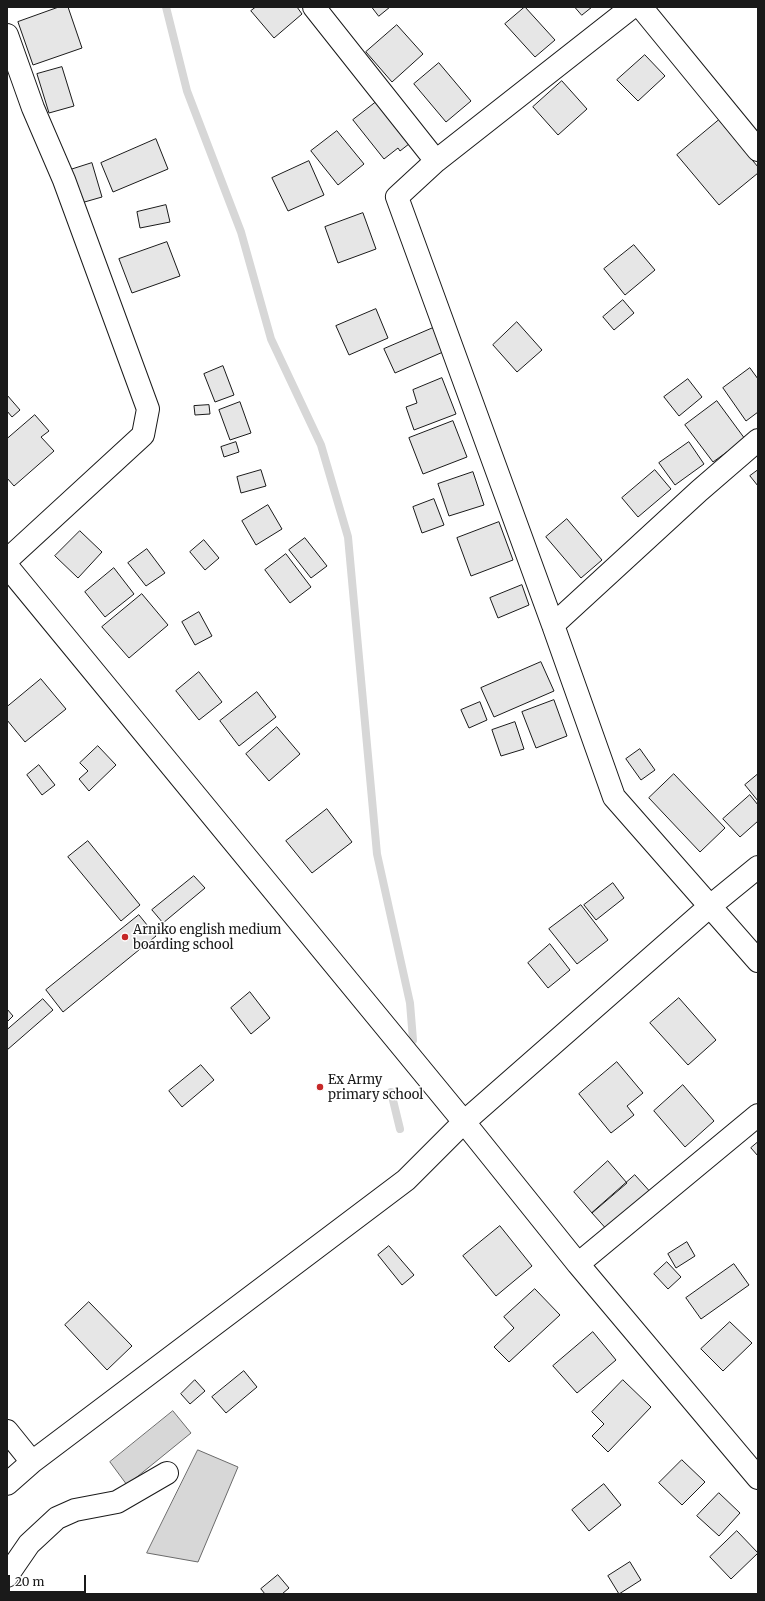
<!DOCTYPE html>
<html>
<head>
<meta charset="utf-8">
<style>
  body { margin:0 }
  #map { position:relative; width:765px; height:1601px; overflow:hidden; background:#fff; font-family:Merriweather,serif }
  canvas { display:block }
  .frame { position:absolute; inset:0; border:8px solid #1a1a1a; pointer-events:none }
  .scale { position:absolute; left:8px; top:1575px; width:78px; height:18px; box-sizing:border-box; border:2px solid #1a1a1a; border-top:0; padding-left:5px; font-size:12px; line-height:14px; white-space:nowrap; color:#1a1a1a; -webkit-text-stroke:3px #fff; paint-order:stroke }
</style>
</head>
<body>
<div id="map">
<canvas width="765" height="1601"></canvas>
<div class="frame"></div>
<div class="scale">20 m</div>
</div>
<script>
const context = document.querySelector('canvas').getContext('2d');
context.lineJoin = 'round';
function fillPath(path, color) { context.fillStyle = color; context.fill(path, 'evenodd'); }
function trace(path, color, width, dash) { context.strokeStyle = color; context.lineWidth = width; context.lineCap = dash ? 'butt' : 'round'; context.setLineDash(dash || []); context.stroke(path); }
function drawText(font, color, halo, rows, align = 'center') {
  context.font = font + ' Merriweather,serif'; context.lineWidth = 3; context.setLineDash([]); context.textBaseline = 'middle'; context.strokeStyle = halo; context.fillStyle = color; for (const [text, x, y, turn = 0] of rows) {
    context.save(); context.translate(x, y); context.rotate((+turn || 0) * Math.PI / 180); context.textAlign = isNaN(turn) ? turn : align; if (halo) context.strokeText(text, 0, 0); context.fillText(text, 0, 0); context.restore();
  }
}
const water = new Path2D(`
  M 173,1411 L 191,1433 L 127,1485 L 110,1462 Z
  M 198,1450 L 238,1467 L 198,1562 L 147,1553 Z`);
fillPath(water, '#d7d7d7');
trace(water, '#6a6a6a', 1);
trace(new Path2D(`
  M 166,7 L 187,91 L 241,232 L 271,339 L 321,445 L 348,537 L 377,854 L 410,1003 L 413,1040
  M 391,1092 L 400,1129`), '#d7d7d7', 8);
const building = new Path2D(`
  M 59,7 L 68,7 L 82,48 L 33,65 L 18,22 Z
  M 256,7 L 297,7 L 302,14 L 274,38 L 251,11 Z
  M 372,7 L 390,7 L 379,16 Z
  M 525,7 L 555,40 L 535,57 L 505,24 Z
  M 575,7 L 592,7 L 582,15 Z
  M 397,25 L 423,54 L 392,82 L 366,52 Z
  M 645,55 L 665,76 L 638,101 L 617,80 Z
  M 439,63 L 471,101 L 446,122 L 414,84 Z
  M 62,67 L 74,106 L 49,113 L 37,74 Z
  M 562,81 L 587,109 L 558,135 L 533,107 Z
  M 380,99 L 414,140 L 400,151 L 398,148 L 384,159 L 353,120 Z
  M 719,120 L 758,167 L 758,173 L 719,205 L 677,155 Z
  M 337,131 L 364,164 L 338,185 L 311,151 Z
  M 156,139 L 168,169 L 113,192 L 101,163 Z
  M 309,161 L 324,195 L 288,211 L 272,178 Z
  M 92,163 L 102,197 L 81,203 L 70,170 Z
  M 166,205 L 170,222 L 140,228 L 137,212 Z
  M 363,213 L 376,249 L 338,263 L 325,227 Z
  M 167,242 L 180,276 L 132,293 L 119,259 Z
  M 634,245 L 655,270 L 625,295 L 604,269 Z
  M 623,300 L 634,313 L 614,330 L 603,317 Z
  M 376,309 L 388,338 L 349,355 L 336,326 Z
  M 517,322 L 542,350 L 517,372 L 493,345 Z
  M 433,328 L 443,352 L 395,373 L 384,349 Z
  M 223,366 L 234,395 L 215,402 L 204,374 Z
  M 750,368 L 758,379 L 758,412 L 746,421 L 723,388 Z
  M 442,378 L 456,414 L 414,430 L 406,407 L 417,403 L 413,390 Z
  M 688,379 L 702,397 L 679,416 L 664,397 Z
  M 7,395 L 20,410 L 12,417 L 7,411 Z
  M 717,401 L 745,439 L 713,462 L 685,425 Z
  M 240,402 L 251,433 L 230,440 L 219,410 Z
  M 209,405 L 210,414 L 195,415 L 194,406 Z
  M 35,415 L 49,431 L 41,437 L 54,451 L 14,486 L 7,478 L 7,439 Z
  M 453,421 L 467,457 L 423,474 L 409,438 Z
  M 236,442 L 239,452 L 224,457 L 221,447 Z
  M 689,442 L 704,464 L 675,485 L 659,463 Z
  M 261,470 L 266,486 L 241,493 L 237,477 Z
  M 655,470 L 671,489 L 638,517 L 622,498 Z
  M 758,470 L 758,486 L 750,476 Z
  M 473,472 L 484,505 L 449,516 L 438,484 Z
  M 434,499 L 444,525 L 422,533 L 413,507 Z
  M 268,505 L 282,529 L 256,545 L 242,521 Z
  M 567,519 L 602,560 L 581,578 L 546,537 Z
  M 499,522 L 513,560 L 471,576 L 457,538 Z
  M 80,531 L 102,552 L 78,578 L 55,556 Z
  M 305,538 L 327,566 L 311,578 L 289,550 Z
  M 204,540 L 219,558 L 205,570 L 190,552 Z
  M 147,549 L 165,573 L 146,586 L 128,563 Z
  M 286,554 L 311,587 L 290,603 L 265,570 Z
  M 114,568 L 134,594 L 105,617 L 85,592 Z
  M 522,585 L 529,605 L 498,618 L 490,598 Z
  M 142,594 L 168,625 L 129,658 L 102,627 Z
  M 199,612 L 212,636 L 195,645 L 182,622 Z
  M 541,662 L 554,691 L 494,717 L 481,688 Z
  M 199,672 L 222,702 L 199,720 L 176,691 Z
  M 41,679 L 66,709 L 25,742 L 7,720 L 7,707 Z
  M 257,692 L 276,717 L 239,746 L 220,721 Z
  M 554,700 L 567,736 L 536,748 L 522,712 Z
  M 480,702 L 487,720 L 469,728 L 461,710 Z
  M 515,722 L 524,749 L 501,756 L 492,730 Z
  M 277,727 L 300,754 L 269,781 L 246,754 Z
  M 98,746 L 116,765 L 89,791 L 79,779 L 88,771 L 80,763 Z
  M 640,749 L 655,770 L 641,780 L 626,759 Z
  M 39,765 L 55,785 L 42,795 L 27,775 Z
  M 674,774 L 725,828 L 700,852 L 649,798 Z
  M 758,774 L 758,801 L 745,785 Z
  M 750,795 L 758,805 L 758,821 L 740,837 L 723,819 Z
  M 327,809 L 352,842 L 312,873 L 286,841 Z
  M 88,841 L 140,905 L 121,921 L 68,857 Z
  M 194,876 L 205,888 L 163,923 L 152,910 Z
  M 613,883 L 624,898 L 596,920 L 584,905 Z
  M 581,905 L 608,940 L 577,964 L 549,929 Z
  M 139,915 L 156,936 L 63,1012 L 46,990 Z
  M 550,944 L 570,970 L 548,988 L 528,963 Z
  M 250,992 L 270,1018 L 251,1034 L 231,1008 Z
  M 679,998 L 716,1040 L 688,1065 L 650,1023 Z
  M 43,999 L 53,1010 L 7,1050 L 7,1030 Z
  M 7,1009 L 13,1016 L 7,1022 Z
  M 617,1062 L 643,1093 L 627,1106 L 634,1115 L 611,1133 L 579,1094 Z
  M 201,1065 L 214,1080 L 182,1107 L 169,1091 Z
  M 683,1085 L 714,1121 L 685,1147 L 654,1111 Z
  M 758,1142 L 758,1156 L 751,1148 Z
  M 608,1161 L 627,1183 L 592,1213 L 574,1192 Z
  M 635,1175 L 653,1195 L 609,1232 L 592,1213 Z
  M 500,1226 L 532,1266 L 496,1296 L 463,1256 Z
  M 687,1242 L 695,1256 L 676,1268 L 668,1254 Z
  M 389,1246 L 414,1275 L 402,1285 L 378,1255 Z
  M 667,1262 L 681,1277 L 668,1289 L 654,1274 Z
  M 734,1264 L 749,1285 L 701,1319 L 686,1298 Z
  M 535,1289 L 560,1315 L 509,1362 L 494,1347 L 514,1328 L 504,1317 Z
  M 89,1302 L 132,1346 L 107,1370 L 65,1325 Z
  M 730,1322 L 752,1343 L 723,1371 L 701,1349 Z
  M 593,1332 L 616,1360 L 577,1393 L 553,1366 Z
  M 244,1371 L 257,1387 L 226,1413 L 212,1397 Z
  M 195,1380 L 205,1391 L 190,1404 L 181,1394 Z
  M 623,1380 L 651,1407 L 608,1452 L 592,1436 L 604,1424 L 592,1412 Z
  M 682,1460 L 705,1482 L 682,1505 L 659,1483 Z
  M 604,1484 L 621,1505 L 589,1531 L 572,1510 Z
  M 719,1493 L 740,1513 L 719,1536 L 697,1516 Z
  M 737,1531 L 758,1553 L 731,1579 L 710,1557 Z
  M 630,1562 L 641,1580 L 619,1594 L 608,1576 Z
  M 278,1575 L 289,1588 L 282,1594 L 265,1594 L 261,1589 Z`);
fillPath(building, '#e6e6e6');
trace(building, '#1a1a1a', 1);
const minor = new Path2D(`
  M 314,7 L 436,161
  M 632,7 L 436,161 L 397,197 L 553,625 L 614,797 L 758,961
  M 641,7 L 758,150
  M 7,35 L 33,108 L 64,180 L 148,409 L 143,435 L 7,560
  M 7,566 L 464,1122 L 578,1264 L 758,1478
  M 553,625 L 699,491 L 758,440
  M 578,1264 L 758,1115
  M 7,1431 L 32,1462
  M 7,1484 L 32,1462 L 406,1180 L 464,1122 L 709,907 L 758,867
  M 7,1576 L 29,1544 L 57,1518 L 75,1510 L 117,1502 L 167,1473`);
trace(minor, '#1a1a1a', 24);
trace(minor, '#fff', 22);
for (const [x, y, r, color] of [
  [125,937,4,"#c62828"],
  [320,1087,4,"#c62828"]
]) { const dot = new Path2D(); dot.arc(x, y, r, 0, 2 * Math.PI); context.fillStyle = color; context.fill(dot); trace(dot, '#fff', 1.5); }
drawText('13px', '#1a1a1a', '#fff', [
  ["Arniko english medium",133,930],
  ["boarding school",133,945],
  ["Ex Army",328,1080],
  ["primary school",328,1095]
], 'left');
</script>
</body>
</html>
